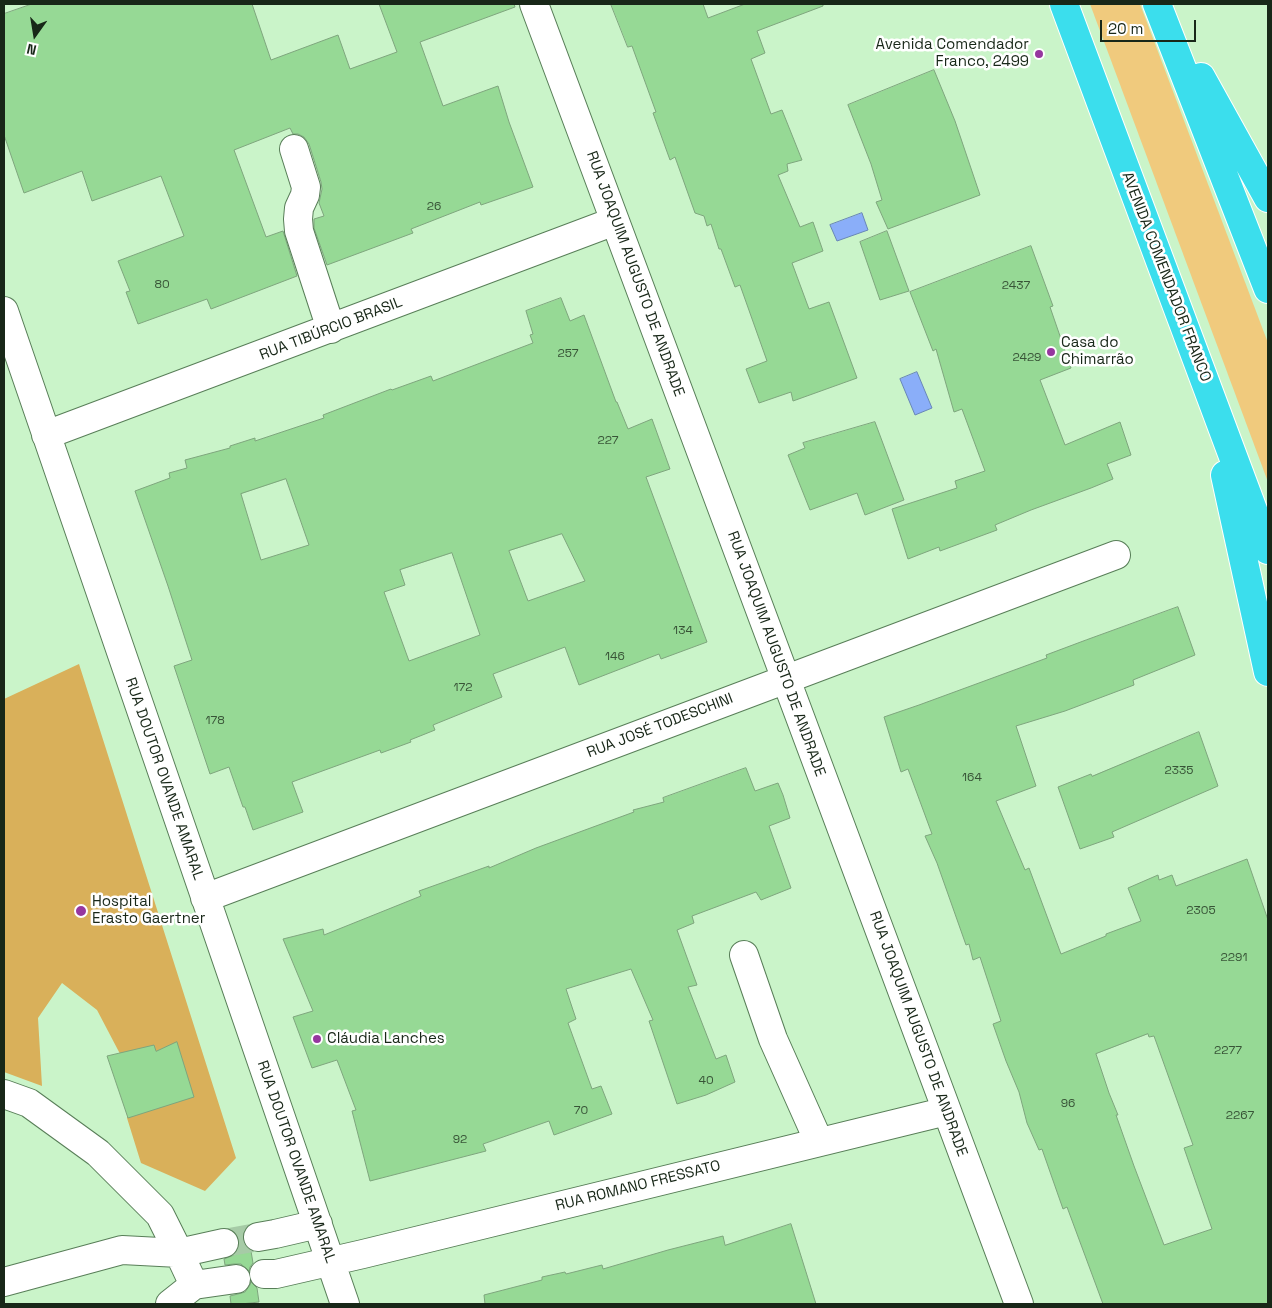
<!DOCTYPE html>
<html>
<head>
<meta charset="utf-8">
<style>
  body { margin:0 }
  #map { position:relative; width:1272px; height:1308px; overflow:hidden; background:#caf4c9; font-family:"Space Grotesk",sans-serif }
  canvas { display:block }
  .frame { position:absolute; inset:0; border:5px solid #182718; pointer-events:none }
  .north { position:absolute; left:10px; top:10px; width:50px; height:50px; -webkit-text-stroke:4px #fff; paint-order:stroke; rotate:193deg; font-size:14px; font-weight:700; line-height:20px; text-align:center; color:#182718 }
  .north::after { content:''; display:block; margin:auto; width:18px; height:22px; background:#182718; clip-path:polygon(50% 0,100% 100%,50% 72%,0 100%) }
  .scale { position:absolute; left:1100px; top:20px; width:96px; height:22px; box-sizing:border-box; border:2px solid #182718; border-top:0; padding-left:6px; font-size:15px; line-height:18px; white-space:nowrap; color:#182718; -webkit-text-stroke:4px #fff; paint-order:stroke }
</style>
</head>
<body>
<div id="map">
<canvas width="1272" height="1308"></canvas>
<div class="frame"></div>
<div class="north">N</div>
<div class="scale">20 m</div>
</div>
<script>
const context = document.querySelector('canvas').getContext('2d');
context.lineJoin = 'round';
function fillPath(path, color) { context.fillStyle = color; context.fill(path, 'evenodd'); }
function trace(path, color, width, dash) { context.strokeStyle = color; context.lineWidth = width; context.lineCap = dash ? 'butt' : 'round'; context.setLineDash(dash || []); context.stroke(path); }
function drawText(font, color, halo, rows, align = 'center') {
  context.font = font + ' "Space Grotesk",sans-serif'; context.lineWidth = 5; context.setLineDash([]); context.textBaseline = 'middle'; context.strokeStyle = halo; context.fillStyle = color; for (const [text, x, y, turn = 0] of rows) {
    context.save(); context.translate(x, y); context.rotate((+turn || 0) * Math.PI / 180); context.textAlign = isNaN(turn) ? turn : align; if (halo) context.strokeText(text, 0, 0); context.fillText(text, 0, 0); context.restore();
  }
}
fillPath(new Path2D(`
  M 1090,4 L 1140,4 L 1268,343 L 1268,482 Z`), '#f0ca7d');
fillPath(new Path2D(`
  M 79,664 L 236,1158 L 205,1191 L 141,1163 L 127,1118 L 129,1071 L 97,1010 L 62,983 L 38,1018 L 42,1086 L 4,1072 L 4,699 Z`), '#d9b05a');
const water = new Path2D(`
  M 862,213 L 868,230 L 837,241 L 830,225 Z
  M 917,372 L 932,408 L 915,415 L 900,379 Z`);
fillPath(water, '#8aaef9');
trace(water, '#6886b6', 1);
const building = new Path2D(`
  M 32,4 L 252,4 L 271,60 L 338,35 L 350,69 L 397,52 L 379,4 L 514,4 L 515,7 L 420,42 L 443,106 L 498,86 L 509,122 L 533,187 L 481,205 L 480,202 L 411,229 L 413,233 L 327,265 L 314,228 L 314,219 L 324,216 L 319,203 L 322,189 L 321,182 L 309,144 L 304,137 L 298,134 L 293,134 L 290,128 L 234,150 L 266,237 L 283,231 L 297,276 L 211,309 L 207,299 L 138,324 L 126,292 L 130,291 L 118,261 L 184,236 L 161,176 L 92,201 L 82,171 L 24,193 L 4,135 L 4,14 Z
  M 611,4 L 703,4 L 708,18 L 745,4 L 823,4 L 823,6 L 757,31 L 765,53 L 751,59 L 771,114 L 782,110 L 802,160 L 787,164 L 788,171 L 778,175 L 800,227 L 813,222 L 823,251 L 792,263 L 809,309 L 829,302 L 857,378 L 793,401 L 791,392 L 759,403 L 746,369 L 767,361 L 740,285 L 735,287 L 721,249 L 719,249 L 711,224 L 707,226 L 704,216 L 695,213 L 675,157 L 670,160 L 653,113 L 656,112 L 632,46 L 628,47 Z
  M 934,70 L 955,121 L 980,195 L 888,229 L 876,202 L 882,200 L 871,164 L 848,105 Z
  M 887,231 L 909,291 L 880,300 L 860,242 Z
  M 1031,246 L 1053,306 L 1050,307 L 1071,368 L 1040,380 L 1065,445 L 1120,422 L 1131,455 L 1107,464 L 1113,479 L 1091,488 L 1031,510 L 995,525 L 997,530 L 940,551 L 939,547 L 908,559 L 892,509 L 957,488 L 955,481 L 985,471 L 962,409 L 954,412 L 936,349 L 933,351 L 910,292 Z
  M 561,298 L 570,321 L 584,315 L 616,402 L 617,402 L 628,429 L 652,419 L 670,469 L 646,477 L 707,642 L 661,659 L 659,654 L 579,685 L 565,647 L 493,674 L 502,697 L 433,725 L 435,730 L 410,740 L 411,742 L 381,753 L 380,750 L 292,782 L 303,812 L 253,830 L 245,807 L 243,807 L 229,767 L 210,774 L 174,666 L 192,660 L 168,586 L 135,491 L 170,478 L 169,473 L 187,468 L 185,460 L 230,448 L 230,446 L 255,438 L 255,441 L 324,418 L 323,415 L 391,389 L 392,390 L 431,376 L 433,381 L 533,343 L 530,335 L 533,334 L 526,311 ZM 286,479 L 309,545 L 261,560 L 241,494 ZM 562,534 L 585,581 L 528,601 L 509,551 ZM 452,553 L 480,635 L 409,661 L 384,592 L 405,585 L 400,570 Z
  M 875,422 L 904,500 L 865,515 L 857,493 L 810,510 L 788,455 L 805,448 L 803,443 Z
  M 1178,607 L 1195,655 L 1133,680 L 1134,685 L 1065,711 L 1016,726 L 1036,786 L 996,801 L 1025,870 L 1029,868 L 1061,954 L 1106,936 L 1106,934 L 1141,921 L 1128,888 L 1158,875 L 1159,880 L 1172,875 L 1176,886 L 1247,859 L 1268,920 L 1268,1304 L 1103,1304 L 1067,1207 L 1063,1209 L 1042,1149 L 1039,1150 L 1027,1123 L 1019,1092 L 1006,1061 L 993,1024 L 1001,1021 L 980,957 L 973,960 L 969,944 L 966,945 L 937,863 L 925,836 L 932,834 L 908,769 L 901,772 L 884,717 L 919,705 L 1047,658 L 1046,655 L 1086,640 ZM 1148,1034 L 1149,1037 L 1154,1036 L 1193,1145 L 1184,1148 L 1212,1229 L 1164,1245 L 1134,1166 L 1116,1115 L 1118,1115 L 1109,1093 L 1096,1054 Z
  M 1199,732 L 1218,786 L 1112,832 L 1114,837 L 1080,849 L 1058,787 L 1091,774 L 1092,776 Z
  M 746,768 L 755,791 L 778,783 L 783,795 L 790,818 L 769,826 L 791,888 L 761,900 L 756,892 L 692,916 L 694,923 L 677,930 L 697,985 L 688,987 L 716,1059 L 726,1055 L 735,1082 L 706,1095 L 677,1104 L 649,1021 L 653,1020 L 631,969 L 566,989 L 576,1019 L 568,1023 L 592,1089 L 601,1086 L 612,1114 L 554,1135 L 549,1121 L 483,1144 L 486,1151 L 370,1181 L 352,1111 L 356,1110 L 337,1060 L 312,1068 L 293,1017 L 313,1011 L 283,939 L 323,929 L 324,935 L 421,896 L 419,891 L 489,866 L 489,868 L 536,848 L 634,812 L 633,810 L 664,802 L 663,798 Z
  M 177,1042 L 194,1097 L 128,1118 L 107,1056 L 154,1045 L 156,1051 Z
  M 791,1224 L 816,1304 L 485,1304 L 484,1295 L 542,1280 L 542,1277 L 565,1272 L 566,1274 L 602,1265 L 603,1269 L 668,1250 L 723,1236 L 725,1245 Z
  M 246,1228 L 243,1232 L 243,1240 L 246,1247 L 251,1251 L 253,1263 L 250,1267 L 249,1271 L 241,1264 L 234,1264 L 225,1265 L 224,1259 L 234,1255 L 239,1248 L 239,1239 L 236,1233 L 233,1231 Z
  M 251,1282 L 257,1288 L 259,1302 L 241,1304 L 231,1304 L 230,1296 L 238,1294 L 245,1292 L 250,1285 Z`);
fillPath(building, '#96d995');
trace(building, '#7ea57d', 1);
trace(new Path2D(`
  M 224,1243 L 258,1237`), '#a6cba6', 28, [28, 14]);
const minor = new Path2D(`
  M 534,4 L 1019,1304
  M 294,149 L 306,187 L 305,195 L 299,208 L 298,219 L 299,231 L 331,329
  M 4,311 L 345,1304
  M 46,435 L 615,221
  M 205,898 L 1116,555
  M 744,955 L 773,1039 L 819,1142
  M 4,1094 L 29,1103 L 98,1153 L 160,1215 L 179,1253 L 194,1285 L 170,1304
  M 258,1237 L 275,1234 L 318,1224
  M 264,1274 L 276,1274 L 363,1254 L 947,1111
  M 4,1282 L 122,1250 L 179,1253 L 224,1243
  M 194,1285 L 236,1279`);
const highway = new Path2D(`
  M 1064,4 L 1268,550
  M 1157,4 L 1268,289
  M 1201,77 L 1268,198
  M 1225,475 L 1268,672`);
trace(minor, '#587e58', 30);
trace(highway, '#fff', 30);
trace(minor, '#fff', 28);
trace(highway, '#3bdeed', 28);
for (const [x, y, r, color] of [
  [1039,54,5,"#96379f"],
  [1051,352,5,"#96379f"],
  [81,911,6,"#96379f"],
  [317,1039,5,"#96379f"]
]) { const dot = new Path2D(); dot.arc(x, y, r, 0, 2 * Math.PI); context.fillStyle = color; context.fill(dot); trace(dot, '#fff', 2); }
drawText('12px', '#385437', null, [
  ["26",434,207],
  ["80",162,285],
  ["2437",1016,286],
  ["257",568,354],
  ["2429",1027,358],
  ["227",608,441],
  ["134",683,631],
  ["146",615,657],
  ["172",463,688],
  ["178",215,721],
  ["2335",1179,771],
  ["164",972,778],
  ["2305",1201,911],
  ["2291",1234,958],
  ["2277",1228,1051],
  ["40",706,1081],
  ["96",1068,1104],
  ["70",581,1111],
  ["2267",1240,1116],
  ["92",460,1140]
]);
drawText('15px', '#182718', '#fff', [
  ["Avenida Comendador",1029,45,"right"],
  ["Franco, 2499",1029,62,"right"],
  ["Casa do",1061,343],
  ["Chimarrão",1061,360],
  ["Hospital",92,902],
  ["Erasto Gaertner",92,919],
  ["Cláudia Lanches",327,1039]
], 'left');
drawText('15px', '#182718', '#fff', [
  ["RUA JOAQUIM AUGUSTO DE ANDRADE",635,274,70],
  ["AVENIDA COMENDADOR FRANCO",1166,277,69],
  ["RUA TIBÚRCIO BRASIL",331,329,-21],
  ["RUA JOAQUIM AUGUSTO DE ANDRADE",776,654,70],
  ["RUA JOSÉ TODESCHINI",660,726,-21],
  ["RUA DOUTOR OVANDE AMARAL",164,779,71],
  ["RUA JOAQUIM AUGUSTO DE ANDRADE",918,1034,70],
  ["RUA DOUTOR OVANDE AMARAL",296,1162,71],
  ["RUA ROMANO FRESSATO",638,1186,-14]
]);
</script>
</body>
</html>
